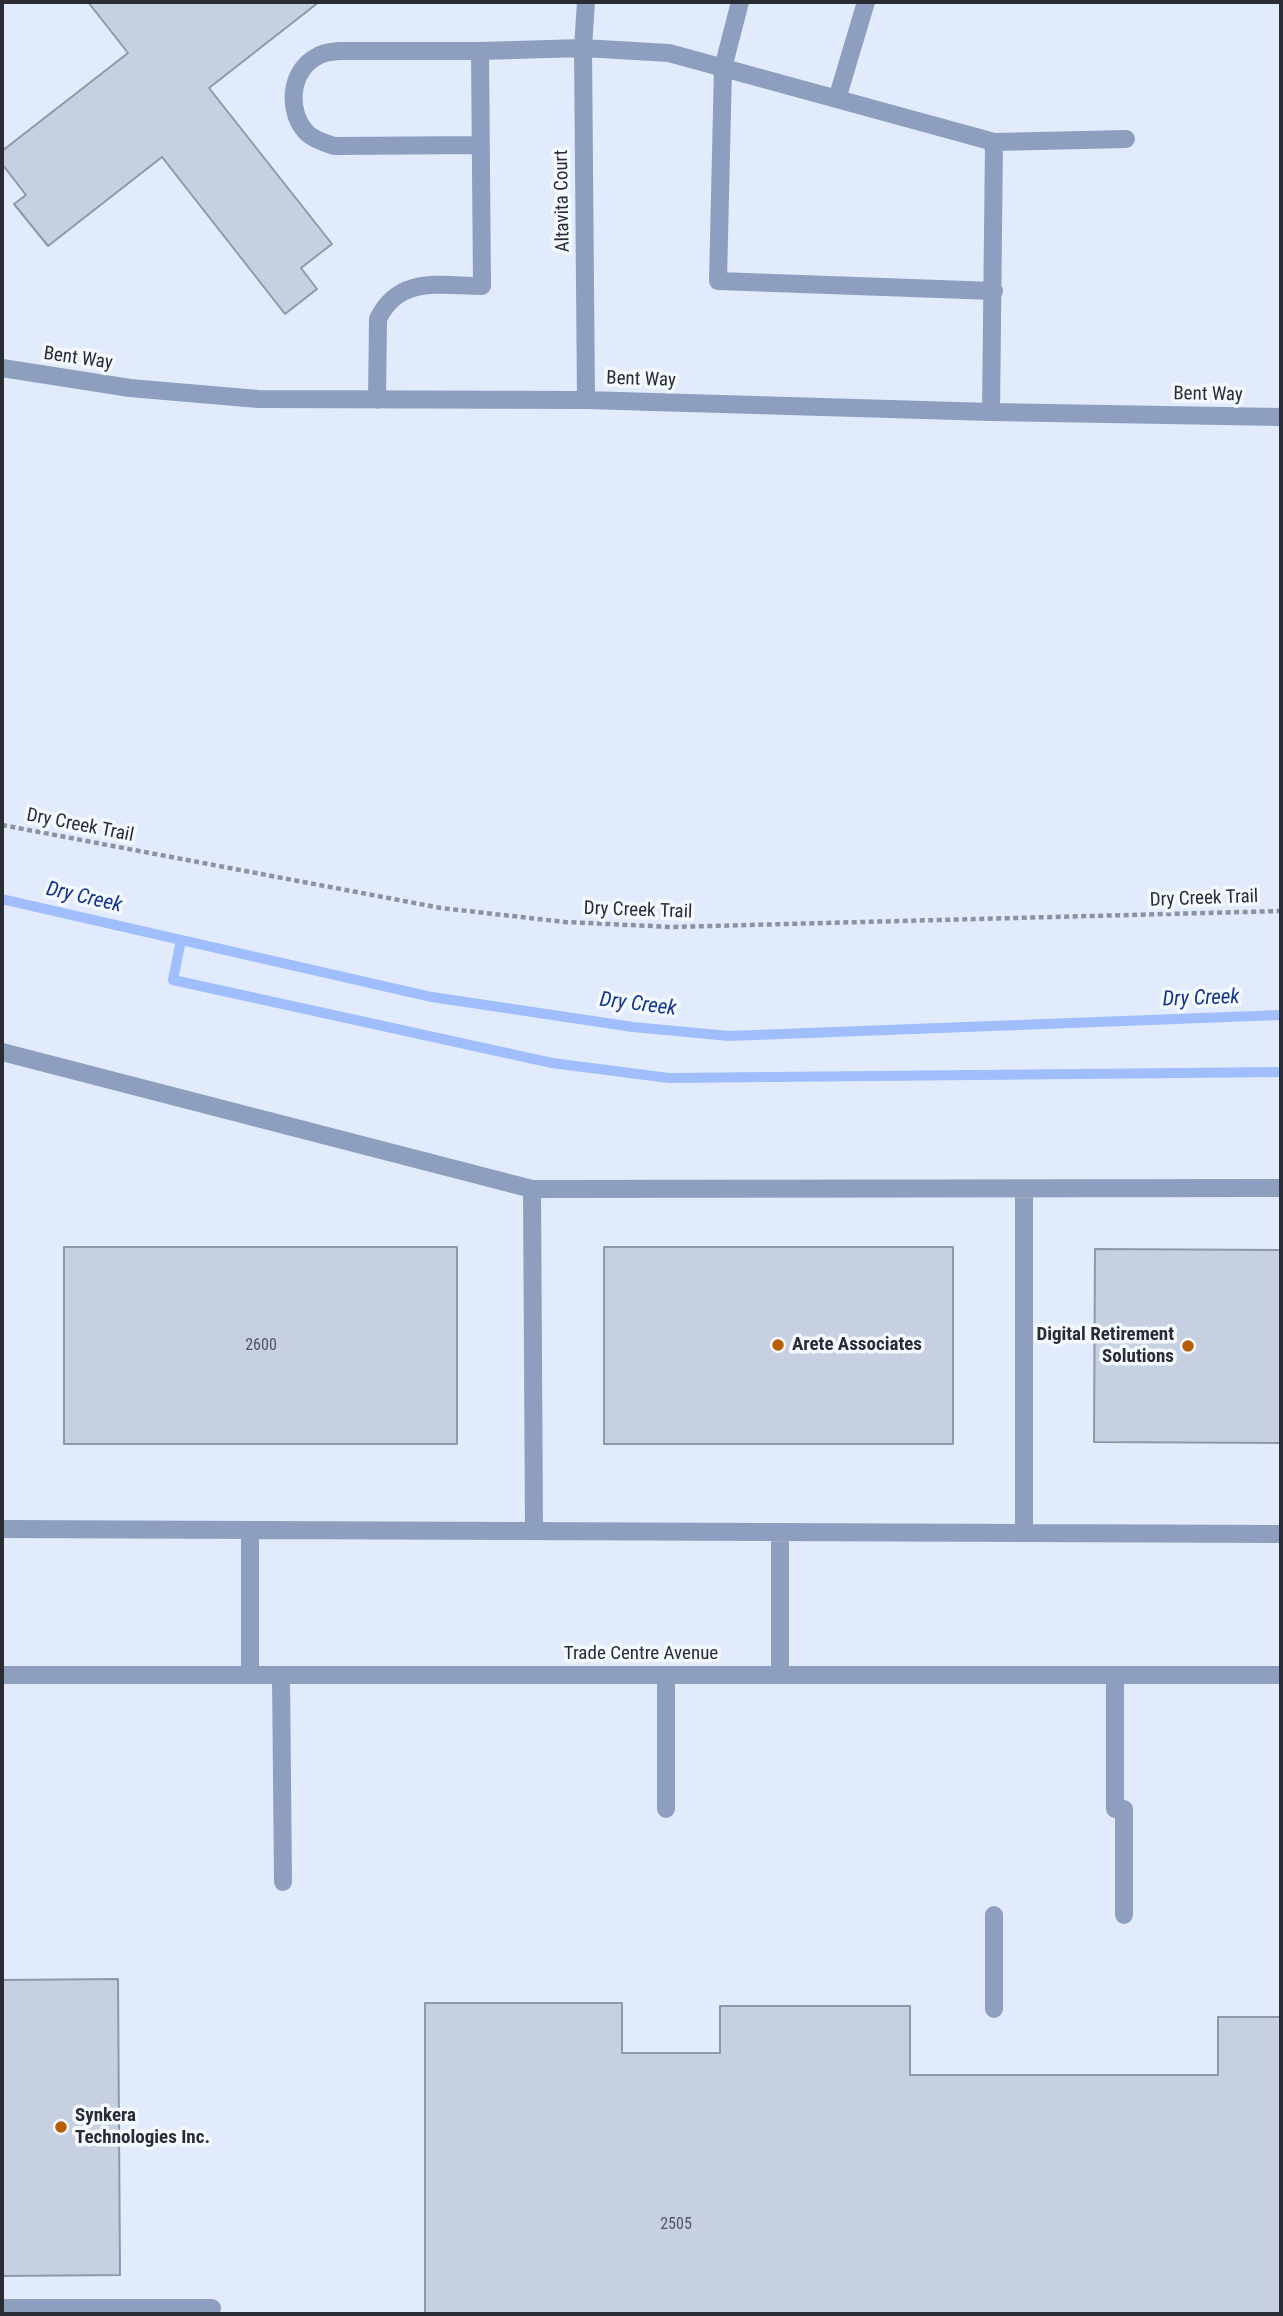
<!DOCTYPE html>
<html>
<head>
<meta charset="utf-8">
<style>
  body { margin:0 }
  #map { position:relative; width:1283px; height:2316px; overflow:hidden; background:#e1ebfc; font-family:"Roboto Condensed",sans-serif }
  canvas { display:block }
  .frame { position:absolute; inset:0; border:4px solid #292c33; pointer-events:none }
</style>
</head>
<body>
<div id="map">
<canvas width="1283" height="2316"></canvas>
<div class="frame"></div>
</div>
<script>
const context = document.querySelector('canvas').getContext('2d');
context.lineJoin = 'round';
function trace(path, color, width, dash) { context.strokeStyle = color; context.lineWidth = width; context.lineCap = dash ? 'butt' : 'round'; context.setLineDash(dash || []); context.stroke(path); }
function fillPath(path, color) { context.fillStyle = color; context.fill(path, 'evenodd'); }
function drawText(font, color, halo, rows, align = 'center') {
  context.font = font + ' "Roboto Condensed",sans-serif'; context.lineWidth = 7; context.setLineDash([]); context.textBaseline = 'middle'; context.strokeStyle = halo; context.fillStyle = color; for (const [text, x, y, turn = 0] of rows) {
    context.save(); context.translate(x, y); context.rotate((+turn || 0) * Math.PI / 180); context.textAlign = isNaN(turn) ? turn : align; if (halo) context.strokeText(text, 0, 0); context.fillText(text, 0, 0); context.restore();
  }
}
trace(new Path2D(`
  M 2,899 L 432,997 L 633,1027 L 729,1036 L 1281,1015
  M 181,940 L 173,980 L 552,1063 L 669,1078 L 1281,1072`), '#a0befb', 10);
const building = new Path2D(`
  M 88,2 L 319,2 L 209,88 L 332,244 L 301,268 L 317,289 L 285,314 L 162,157 L 48,246 L 14,204 L 26,195 L 2,164 L 2,151 L 128,53 Z
  M 64,1247 L 457,1247 L 457,1444 L 64,1444 Z
  M 604,1247 L 953,1247 L 953,1444 L 604,1444 Z
  M 1095,1249 L 1281,1250 L 1281,1443 L 1094,1442 Z
  M 118,1979 L 120,2275 L 2,2276 L 2,1980 Z
  M 425,2003 L 622,2003 L 622,2053 L 720,2053 L 720,2006 L 910,2006 L 910,2075 L 1218,2075 L 1218,2017 L 1281,2017 L 1281,2314 L 425,2314 Z`);
fillPath(building, '#c7d0e1');
trace(building, '#8f98a8', 2);
trace(new Path2D(`
  M 2,825 L 441,908 L 565,922 L 672,927 L 1281,911`), '#8c939f', 4.5, [5, 3.5]);
trace(new Path2D(`
  M 586,2 L 583,48 L 586,400
  M 740,2 L 723,68 L 718,281 L 994,291
  M 480,51 L 339,51 C 332,52 324,52 318,56 C 289,70 286,113 308,134 C 315,140 325,143 334,146 L 481,145
  M 837,99 L 866,2
  M 2,368 L 130,388 L 258,399 L 586,400 L 991,412 L 1281,417
  M 377,400 L 378,319 C 399,275 441,286 482,286 L 480,51 L 583,48 L 669,53 L 994,142 L 1126,139
  M 991,412 L 994,142
  M 2,1052 L 532,1189 L 1281,1188
  M 532,1189 L 534,1531
  M 1024,1189 L 1024,1533
  M 2,1529 L 1281,1534
  M 250,1530 L 250,1675
  M 780,1532 L 780,1675
  M 2,1675 L 1281,1675
  M 281,1675 L 283,1882
  M 1115,1675 L 1115,1809
  M 666,1809 L 666,1675
  M 1124,1809 L 1124,1915
  M 994,1915 L 994,2009
  M 2,2308 L 212,2308`), '#8d9ebf', 18);
for (const [x, y, r, color] of [
  [778,1345,7,"#b85d02"],
  [1188,1346,7,"#b85d02"],
  [61,2127,7,"#b85d02"]
]) { const dot = new Path2D(); dot.arc(x, y, r, 0, 2 * Math.PI); context.fillStyle = color; context.fill(dot); trace(dot, '#f4f8ff', 2.5); }
drawText('16px', '#50555e', null, [
  ["2600",261,1346],
  ["2505",676,2225]
]);
drawText('19px', '#292c33', '#f4f8ff', [
  ["Altavita Court",563,201,-91],
  ["Bent Way",78,359,8],
  ["Bent Way",641,380,2],
  ["Bent Way",1208,395,1],
  ["Dry Creek Trail",80,826,11],
  ["Dry Creek Trail",1204,899,-2],
  ["Dry Creek Trail",638,911,2],
  ["Trade Centre Avenue",641,1654]
]);
drawText('bold 19px', '#292c33', '#f4f8ff', [
  ["Digital Retirement",1174,1335,"right"],
  ["Solutions",1174,1357,"right"],
  ["Arete Associates",792,1345],
  ["Synkera",75,2116],
  ["Technologies Inc.",75,2138]
], 'left');
drawText('italic 21px', '#14368a', '#f4f8ff', [
  ["Dry Creek",84,898,13],
  ["Dry Creek",1201,999,-2],
  ["Dry Creek",638,1005,7]
]);
</script>
</body>
</html>
